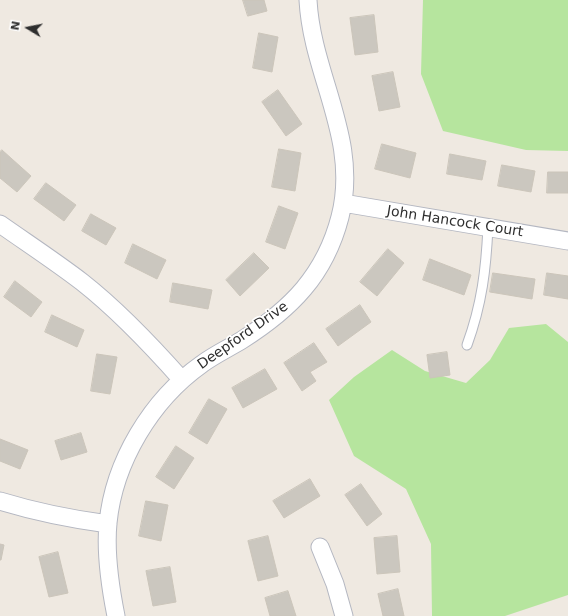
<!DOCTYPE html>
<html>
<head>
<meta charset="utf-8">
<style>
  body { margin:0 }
  #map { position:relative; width:568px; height:616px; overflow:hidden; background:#efe9e1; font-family:"DejaVu Sans",sans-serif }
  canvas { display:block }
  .north { position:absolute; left:8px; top:8px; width:40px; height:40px; -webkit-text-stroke:3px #fff; paint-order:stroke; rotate:280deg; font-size:11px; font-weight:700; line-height:16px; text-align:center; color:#2e2e2e }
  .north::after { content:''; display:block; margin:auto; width:14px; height:18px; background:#2e2e2e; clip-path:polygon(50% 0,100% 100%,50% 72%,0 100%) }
</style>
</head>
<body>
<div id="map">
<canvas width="568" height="616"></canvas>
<div class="north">N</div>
</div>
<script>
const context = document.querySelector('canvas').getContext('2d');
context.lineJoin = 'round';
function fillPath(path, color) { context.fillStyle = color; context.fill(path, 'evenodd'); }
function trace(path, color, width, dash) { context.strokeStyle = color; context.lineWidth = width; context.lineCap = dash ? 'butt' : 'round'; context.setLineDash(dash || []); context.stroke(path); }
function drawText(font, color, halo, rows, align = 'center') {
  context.font = font + ' "DejaVu Sans",sans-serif'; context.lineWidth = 3.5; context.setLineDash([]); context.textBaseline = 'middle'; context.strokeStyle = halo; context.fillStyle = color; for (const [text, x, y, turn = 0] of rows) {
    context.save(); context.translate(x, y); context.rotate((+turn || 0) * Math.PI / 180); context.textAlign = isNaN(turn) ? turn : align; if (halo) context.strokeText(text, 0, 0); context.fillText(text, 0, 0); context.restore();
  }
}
fillPath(new Path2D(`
  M 423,0 L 568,0 L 568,151 L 526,150 L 443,131 L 421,74 Z
  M 546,324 L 568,342 L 568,595 L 505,616 L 432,616 L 431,544 L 406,489 L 354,456 L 329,400 L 354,377 L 392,350 L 425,371 L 466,383 L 490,360 L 509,328 Z`), '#b6e59e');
const building = new Path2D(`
  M 243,0 L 264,0 L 267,11 L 248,16 Z
  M 374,15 L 378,52 L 355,55 L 350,18 Z
  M 259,33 L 278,37 L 272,72 L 253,68 Z
  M 393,72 L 400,107 L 379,111 L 372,76 Z
  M 278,90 L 302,124 L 286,136 L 262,102 Z
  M 382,144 L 416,153 L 410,178 L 375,169 Z
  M 279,149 L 301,153 L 295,191 L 272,187 Z
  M 2,150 L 31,176 L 17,192 L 0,178 L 0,152 Z
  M 450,154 L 486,161 L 482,180 L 447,174 Z
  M 502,165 L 535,171 L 531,192 L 498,186 Z
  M 548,172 L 568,172 L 568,193 L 547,193 Z
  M 46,183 L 76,205 L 64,221 L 34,199 Z
  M 279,206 L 298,213 L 285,249 L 266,242 Z
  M 91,214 L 116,228 L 106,245 L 82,231 Z
  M 133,244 L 166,260 L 157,279 L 125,263 Z
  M 388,249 L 404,263 L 377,296 L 360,282 Z
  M 254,253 L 269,268 L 240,296 L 226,280 Z
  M 430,259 L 471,275 L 464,295 L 423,280 Z
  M 493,273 L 535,279 L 532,299 L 490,292 Z
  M 547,273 L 568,276 L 568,299 L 544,295 Z
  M 15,281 L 42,302 L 31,317 L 4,297 Z
  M 173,283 L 212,290 L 208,309 L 170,302 Z
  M 360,305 L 371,322 L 338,346 L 326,329 Z
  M 52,315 L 84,330 L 77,347 L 45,332 Z
  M 314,343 L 327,362 L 310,372 L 316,381 L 302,391 L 284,363 Z
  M 447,352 L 450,375 L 430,378 L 427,355 Z
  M 97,354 L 117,357 L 110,394 L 91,391 Z
  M 265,369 L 277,389 L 243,408 L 232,388 Z
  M 209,399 L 227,409 L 207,444 L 189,433 Z
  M 81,433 L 87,452 L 61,460 L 55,441 Z
  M 0,439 L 28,450 L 20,469 L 0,461 Z
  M 176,446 L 194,458 L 174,489 L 156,477 Z
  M 310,479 L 320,496 L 284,518 L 273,501 Z
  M 361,484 L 382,514 L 367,526 L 345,495 Z
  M 146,501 L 168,505 L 161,541 L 139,536 Z
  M 268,536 L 278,576 L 258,581 L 248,541 Z
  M 397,536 L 400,572 L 377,574 L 374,538 Z
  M 0,544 L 4,545 L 1,560 L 0,560 Z
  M 58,552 L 68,593 L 49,597 L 39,557 Z
  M 170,567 L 176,602 L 153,606 L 146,571 Z
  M 398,589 L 404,616 L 383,616 L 378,594 Z
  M 288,591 L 296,616 L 270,616 L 265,598 Z`);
fillPath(building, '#cbc7bf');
trace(building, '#cbc5ba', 1);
const service = new Path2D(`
  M 467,345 C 482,304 486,269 488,227`);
const minor = new Path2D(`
  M 343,203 L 568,241
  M 0,224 C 27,243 56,262 82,282 C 119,311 151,345 182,380
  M 0,501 C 36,512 71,519 108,524
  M 320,547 L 335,584 L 344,616
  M 116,616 C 110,586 105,554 108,523 C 114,462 151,400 202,364 C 214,355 229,348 242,340 C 291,309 325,275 340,217 C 360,139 312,76 308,0`);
trace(service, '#b4b7c1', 11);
trace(minor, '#b4b7c1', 19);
trace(service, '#fff', 9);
trace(minor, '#fff', 17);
drawText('14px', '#2e2e2e', '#fff', [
  ["John Hancock Court",455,222,9],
  ["Deepford Drive",243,336,-35]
]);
</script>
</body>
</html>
